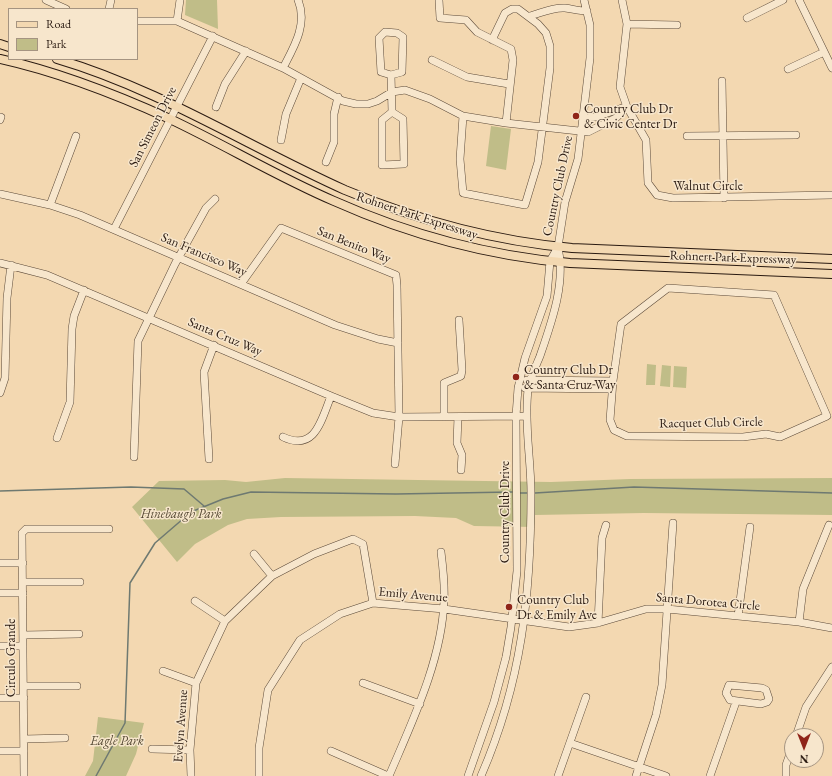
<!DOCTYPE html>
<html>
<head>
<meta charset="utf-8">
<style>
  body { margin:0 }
  #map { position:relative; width:832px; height:776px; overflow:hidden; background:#f3d8b1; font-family:"EB Garamond",serif }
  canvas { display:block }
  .legend { position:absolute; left:8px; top:8px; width:130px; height:52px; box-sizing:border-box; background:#f7e6cc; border:1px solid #a59481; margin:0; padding:5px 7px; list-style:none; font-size:12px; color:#2a1a11 }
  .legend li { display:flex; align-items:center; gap:8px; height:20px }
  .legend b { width:20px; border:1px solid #a59481 }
  .north { position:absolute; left:784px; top:728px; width:40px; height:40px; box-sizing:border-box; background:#f7e6cc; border:1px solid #a59481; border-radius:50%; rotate:180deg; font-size:11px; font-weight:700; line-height:16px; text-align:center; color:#2a1a11 }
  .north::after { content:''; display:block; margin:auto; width:14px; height:18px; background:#8f2418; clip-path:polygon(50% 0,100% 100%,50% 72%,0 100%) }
</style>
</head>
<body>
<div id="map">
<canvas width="832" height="776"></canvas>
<ul class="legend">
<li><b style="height:5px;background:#f3d8b1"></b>Road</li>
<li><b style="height:11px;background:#c0bd88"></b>Park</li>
</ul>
<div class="north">N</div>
</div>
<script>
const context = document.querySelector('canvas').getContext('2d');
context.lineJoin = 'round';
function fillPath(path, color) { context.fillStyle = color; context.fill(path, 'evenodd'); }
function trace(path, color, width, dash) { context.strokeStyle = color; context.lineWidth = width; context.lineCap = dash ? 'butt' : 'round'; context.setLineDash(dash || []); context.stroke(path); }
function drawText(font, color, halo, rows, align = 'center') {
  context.font = font + ' "EB Garamond",serif'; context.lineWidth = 3; context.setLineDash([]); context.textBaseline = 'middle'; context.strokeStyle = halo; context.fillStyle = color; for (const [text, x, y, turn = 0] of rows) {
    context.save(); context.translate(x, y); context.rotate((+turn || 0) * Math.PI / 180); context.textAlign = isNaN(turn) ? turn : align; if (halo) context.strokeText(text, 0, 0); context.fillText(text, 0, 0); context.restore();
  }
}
fillPath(new Path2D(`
  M 186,0 L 217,0 L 218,29 L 185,15 Z
  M 491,126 L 511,129 L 506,170 L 486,166 Z
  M 647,364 L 656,365 L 655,385 L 646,385 Z
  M 662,365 L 671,366 L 670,387 L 660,386 Z
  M 674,366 L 687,367 L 686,388 L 673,387 Z
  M 285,478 L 551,482 L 630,479 L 832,478 L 832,515 L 644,513 L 535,515 L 534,527 L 474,526 L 456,518 L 415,516 L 281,517 L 247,519 L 228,525 L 195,544 L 177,562 L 132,507 L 159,481 L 225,480 L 246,482 Z
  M 98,717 L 144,723 L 136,754 L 126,776 L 85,776 L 93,761 Z`), '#c0bd88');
trace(new Path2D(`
  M 0,491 L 131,487 L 184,489 L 204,506
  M 519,493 L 527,493
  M 535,493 L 634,487 L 832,493
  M 96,776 L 125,723 L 130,583 L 155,543 L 191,512 L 223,499 L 251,492 L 396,494 L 512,492`), '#6e7971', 1.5);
const minor = new Path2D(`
  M 46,0 L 66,9
  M 439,0 L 440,18 L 466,20 L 477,32 L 511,49 L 513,60 L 506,123
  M 622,0 L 627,24 L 620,87 L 627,107 L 646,140 L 648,183 L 657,195 L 673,198 L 832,195
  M 799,0 L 832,68
  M 109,9 L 111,0
  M 530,16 C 541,13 553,7 565,8 C 573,9 579,11 587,11
  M 747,18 L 783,0
  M 137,21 L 177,21 L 283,68 L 343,101 L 356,104 L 368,104 L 377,101 L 392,92 L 405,90 L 430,99 L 463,116 L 506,123 L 588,132 L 616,118 L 627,107
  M 177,21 L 180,0
  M 627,24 L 677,25
  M 432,60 L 467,77 L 509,84
  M 283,68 C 294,47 308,24 298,0
  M 788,69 L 824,52
  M 391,75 L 402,72 L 403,37 L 397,33 L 385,32 L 379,38 L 381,72 L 391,75 L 392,112 L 382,120 L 382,165 L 404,164 L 403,119 L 392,112
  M 722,81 L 724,198
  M 216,107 L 225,84 L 246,51
  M 463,116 L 460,159 L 463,193 L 525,205 L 538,162 L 550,68 L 550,46 L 546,33 L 538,24 L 518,9 L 512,9 L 505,13 L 492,40
  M 583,118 L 596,117 L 625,107
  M 0,120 L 1,117
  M 687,136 L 796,135
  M 281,140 L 286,114 L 301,78
  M 326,162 L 334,142 L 334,114 L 338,97
  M 0,194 L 50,205 L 80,215 L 335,325 L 378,339 L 398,343
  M 50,205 L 76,136
  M 114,229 L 213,36
  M 0,263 L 47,275 L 331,396 L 373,413 L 399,417 L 527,416
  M 241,284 L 281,228 L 396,275 L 397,285 L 399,417 L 395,464
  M 668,288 L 774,295 L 827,416 L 780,437 L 766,434 L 743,437 L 627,436 L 614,430 L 610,420 L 613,381 L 621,324 Z
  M 527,380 L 613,381
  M 525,388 L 612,389
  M 0,393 L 5,378 L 7,298 L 11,265
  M 444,417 L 444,383 L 461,376 L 462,370 L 459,320
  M 458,417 L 457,443 L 462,455 L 461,470
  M 283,437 C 315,452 321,421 331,396
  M 57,438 L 70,402 L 72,329 L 74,316 L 84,290
  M 134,457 L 138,341 L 175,264 L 206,208 L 215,199
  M 209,459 L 204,372 L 214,345
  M 254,554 L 272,576
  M 0,563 L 23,563
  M 23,582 L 80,582
  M 0,593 L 23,593
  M 195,601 L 225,621
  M 738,616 L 750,527
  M 799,622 L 803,589 L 829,525
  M 598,623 L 602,538 L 606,525
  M 23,635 L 79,634
  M 0,646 L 23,646
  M 163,671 L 196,683
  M 363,683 L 420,704
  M 729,685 L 762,688 L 766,690 L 769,699 L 767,702 L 761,704 L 730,700 L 726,693 Z
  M 24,686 L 77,686
  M 0,698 L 24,698
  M 796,736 L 806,707 L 832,667
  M 24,739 L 65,738
  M 570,743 L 666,776
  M 152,749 L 190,750
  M 0,751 L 24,751
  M 331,751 L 388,776
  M 24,776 L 22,533 L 26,529 L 109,529
  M 191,776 L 190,750 L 196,683 L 225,621 L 272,576 L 314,554 L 353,539 L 363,544 L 373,603
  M 259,776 L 259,748 L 268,690 L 300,640 L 340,614 L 373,603 L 444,609 L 569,627 L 598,623 L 646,609 L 667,609 L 799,622 L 832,628
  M 389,776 C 412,722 442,660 444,601 C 445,585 443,568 441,552
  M 468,776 L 494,702 L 506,657 L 511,627 L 517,571 L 516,416 L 518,388 L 525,358 L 547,296 L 550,261 L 558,247 L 565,202 L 578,159 L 590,58 L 590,25 L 584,0
  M 481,776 C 522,682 531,594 531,493 C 531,459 524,424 528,390 C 530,378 536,366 540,356 C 552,321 566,283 558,247
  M 558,776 L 586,697
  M 636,776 L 656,715 L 662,685 L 673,523
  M 710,776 L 736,702
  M 786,776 L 786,765 L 792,748`);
const major = new Path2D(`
  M 0,44 L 9,47
  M 0,59 C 59,72 115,94 170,119 C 225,145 278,177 334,201 C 408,234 489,256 570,263 L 832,274
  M 57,59 C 159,89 249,147 345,190 C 417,220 494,241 572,248 L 832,259`);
trace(minor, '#5c4a39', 8);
trace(major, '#2a1a11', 10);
trace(minor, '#f7e6cc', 7);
trace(major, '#f3d8b1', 8);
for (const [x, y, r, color] of [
  [576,116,4,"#8f2418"],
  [516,377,4,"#8f2418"],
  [509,607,4,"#8f2418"]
]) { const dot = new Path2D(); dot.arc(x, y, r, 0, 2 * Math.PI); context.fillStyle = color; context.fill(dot); trace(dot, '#f7e6cc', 1.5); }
drawText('13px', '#2a1a11', '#f7e6cc', [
  ["Country Club Dr",584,109],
  ["& Civic Center Dr",584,124],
  ["Country Club Dr",524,370],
  ["& Santa Cruz Way",524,385],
  ["Country Club",517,600],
  ["Dr & Emily Ave",517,615]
], 'left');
drawText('13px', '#2a1a11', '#f7e6cc', [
  ["San Simeon Drive",153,127,-63],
  ["Country Club Drive",558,186,-78],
  ["Walnut Circle",708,186],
  ["Rohnert Park Expressway",417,216,18],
  ["San Benito Way",354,245,22],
  ["San Francisco Way",204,255,23],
  ["Rohnert Park Expressway",733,258,2],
  ["Santa Cruz Way",225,337,23],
  ["Racquet Club Circle",711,423,-1],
  ["Country Club Drive",505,512,-90],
  ["Emily Avenue",413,595,5],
  ["Santa Dorotea Circle",708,602,5],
  ["Circulo Grande",11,658,-90],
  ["Evelyn Avenue",181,726,-86]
]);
drawText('italic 13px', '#574b35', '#f7e6cc', [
  ["Hinebaugh Park",181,514],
  ["Eagle Park",117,741]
]);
</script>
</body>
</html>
